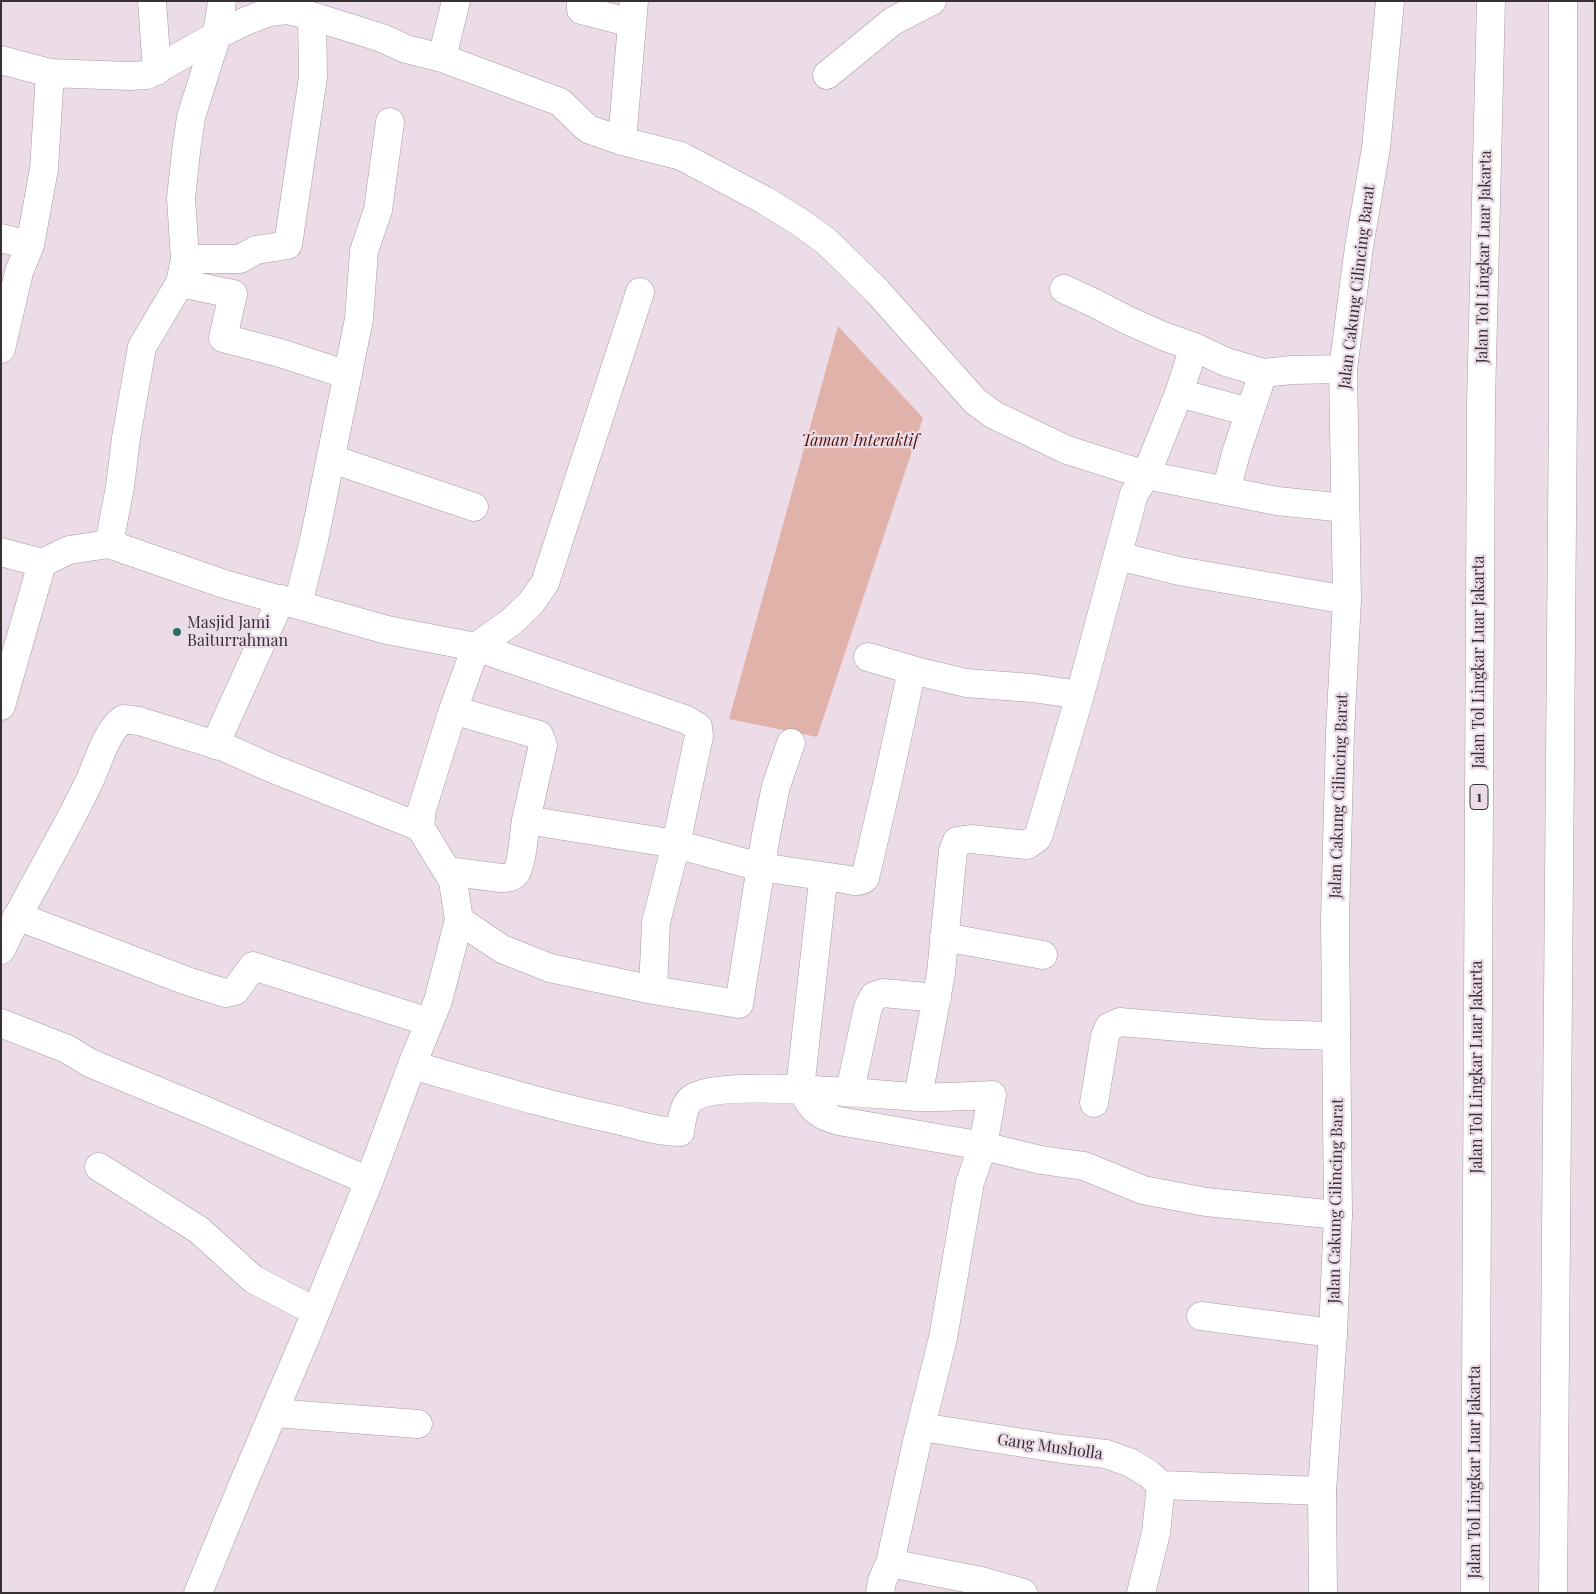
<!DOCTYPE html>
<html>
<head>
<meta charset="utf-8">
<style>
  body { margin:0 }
  #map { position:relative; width:1596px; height:1594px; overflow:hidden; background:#ebdce8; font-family:"Playfair Display",serif }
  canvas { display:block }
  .frame { position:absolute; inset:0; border:2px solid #373136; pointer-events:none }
</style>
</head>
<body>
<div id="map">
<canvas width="1596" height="1594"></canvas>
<div class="frame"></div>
</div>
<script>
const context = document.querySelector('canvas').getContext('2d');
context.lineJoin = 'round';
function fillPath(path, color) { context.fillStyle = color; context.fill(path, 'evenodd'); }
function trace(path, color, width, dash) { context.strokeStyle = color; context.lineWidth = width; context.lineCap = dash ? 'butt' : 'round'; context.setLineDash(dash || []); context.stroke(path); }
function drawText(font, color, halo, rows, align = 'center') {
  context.font = font + ' "Playfair Display",serif'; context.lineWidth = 4.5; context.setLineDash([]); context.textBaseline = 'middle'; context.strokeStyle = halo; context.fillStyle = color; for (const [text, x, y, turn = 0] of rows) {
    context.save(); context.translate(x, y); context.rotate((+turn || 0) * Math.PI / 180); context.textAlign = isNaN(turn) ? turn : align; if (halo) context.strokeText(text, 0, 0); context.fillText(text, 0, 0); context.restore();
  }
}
fillPath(new Path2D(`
  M 838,326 L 923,418 L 817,737 L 729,719 Z`), '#e1b2a9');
const minor = new Path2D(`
  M 152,1 L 157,71
  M 581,1 L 581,10 L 632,23
  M 442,58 L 456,1
  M 1,60 L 50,73 L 129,76 L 147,75 L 217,35 L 246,21 L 269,12 L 287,10 L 312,16 L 382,38 L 406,49 L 442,58 L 560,102 L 588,129 L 622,141 L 681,156 L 764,200 L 798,221 L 826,241 L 877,291 L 975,401 L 994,415 L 1067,450 L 1146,475 L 1277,501 L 1345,508
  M 827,75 L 893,21 L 932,1
  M 622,141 L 634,1
  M 1,238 L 30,245
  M 185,259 L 240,259 L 256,250 L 288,245 L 313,77 L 312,16
  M 180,283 L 233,294 L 223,338 L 280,353 L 348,375
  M 1064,289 L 1094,303 L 1129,321 L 1163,336 L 1194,347 L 1226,362 L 1263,373 L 1292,370 L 1343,369
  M 1,349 L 19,272 L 30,245 L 44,169 L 50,73
  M 1179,393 L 1249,412
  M 332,459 L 474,507
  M 1226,491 L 1236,453 L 1263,373
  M 109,544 L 120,487 L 126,438 L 142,347 L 180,283 L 185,259 L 181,198 L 186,152 L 191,117 L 217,35 L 222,1
  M 1,552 L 42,563 L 69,550 L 109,544 L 224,584 L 387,630 L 476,647 L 687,720 L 698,727 L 699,736 L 676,844 L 656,922 L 653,990
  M 1118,556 L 1179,571 L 1347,600
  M 298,604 L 314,540 L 359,319 L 364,251 L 378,210 L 390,122
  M 868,657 L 912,670 L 966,683 L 1032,688 L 1080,695 L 1134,494 L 1146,475 L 1179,393 L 1194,347
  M 912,670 L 888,780 L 865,878 C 853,889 832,865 822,890 L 800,1089 C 813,1108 815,1115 839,1121 L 983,1146 L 1041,1160 L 1084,1166 L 1143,1190 L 1206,1202 L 1338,1215
  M 1,706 L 42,563
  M 453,710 L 539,735 L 543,745 L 526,820
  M 215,745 L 281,599
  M 447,871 L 501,878 C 506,878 512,878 516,873 C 522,865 524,832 526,820 L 676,844 L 760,867 L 836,878
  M 17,916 L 187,981 L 225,993 L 235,991 L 253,966 L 429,1022
  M 459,920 L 502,949 L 550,968 L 653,990 L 739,1004 L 766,835 L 776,786 L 791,743
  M 944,937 L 1043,955
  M 1,950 C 28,892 62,839 89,782 C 99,761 105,733 123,719 L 139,721 L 226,748 L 271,768 L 420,827
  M 1,1023 L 67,1049 L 90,1063 L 206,1111 L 369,1181
  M 412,1065 C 479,1084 545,1105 613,1119 C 635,1124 657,1132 680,1132 C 682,1121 682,1109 690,1100 C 714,1077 878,1095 916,1097 C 942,1098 967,1096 992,1095 L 983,1146 L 970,1182 L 943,1338 L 916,1446 L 890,1563 L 882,1581 L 880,1593
  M 850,1091 L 868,1007 L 874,996 L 883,993 L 937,998
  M 918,1097 L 941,973 L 953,851 L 957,841 L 971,839 L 1027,845 L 1037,838 L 1039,834 L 1080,695
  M 1094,1103 L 1105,1036 L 1109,1027 L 1120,1022 L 1263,1034 L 1336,1036
  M 99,1167 L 199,1230 L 253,1279 L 316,1312
  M 1201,1316 L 1333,1333
  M 274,1413 L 418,1424
  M 921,1427 L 1062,1449 L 1106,1454 L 1131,1463 L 1149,1474 L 1161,1485 L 1322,1491
  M 890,1563 L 981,1581 L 1023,1593
  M 198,1593 L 243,1484 L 307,1334 L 369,1181 L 412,1065 L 438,1001 L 459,920 L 453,881 L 420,827 L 422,809 L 453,710 L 476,647 L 511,622 L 531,603 L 545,583 L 640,292
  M 1141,1593 L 1156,1533 L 1161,1485`);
const highway = new Path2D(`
  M 1323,1593 L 1322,1491 L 1333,1333 L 1338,1215 L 1335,919 L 1340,733 L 1347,600 L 1343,369 L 1359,247 L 1376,148 L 1390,1
  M 1475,1593 L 1481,402 L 1491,1
  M 1553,1593 L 1563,402 L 1563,1`);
trace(minor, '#a89aa5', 29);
trace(highway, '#a89aa5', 29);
trace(minor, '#fff', 28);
trace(highway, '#fff', 28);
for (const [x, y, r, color] of [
  [177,632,5,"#276e64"]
]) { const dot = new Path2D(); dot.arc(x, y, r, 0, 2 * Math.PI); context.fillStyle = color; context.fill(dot); trace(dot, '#ebdce8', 2); }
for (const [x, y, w] of [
  [1479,797,18]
]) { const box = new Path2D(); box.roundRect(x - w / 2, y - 12.5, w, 25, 4); context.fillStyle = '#ebdce8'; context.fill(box); trace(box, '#373136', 1); }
drawText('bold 15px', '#373136', null, [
  ["1",1479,797]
]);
drawText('16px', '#373136', '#ebdce8', [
  ["Jalan Tol Lingkar Luar Jakarta",1484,257,-89],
  ["Jalan Cakung Cilincing Barat",1357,287,-83],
  ["Jalan Tol Lingkar Luar Jakarta",1479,662,-90],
  ["Jalan Cakung Cilincing Barat",1339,796,-88],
  ["Jalan Tol Lingkar Luar Jakarta",1477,1067,-90],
  ["Jalan Cakung Cilincing Barat",1336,1201,-89],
  ["Gang Musholla",1050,1447,8],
  ["Jalan Tol Lingkar Luar Jakarta",1475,1472,-90]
]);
drawText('italic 16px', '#540f05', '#ebdce8', [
  ["Taman Interaktif",860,441]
]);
drawText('16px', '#373136', '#ebdce8', [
  ["Masjid Jami",187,623],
  ["Baiturrahman",187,641]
], 'left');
</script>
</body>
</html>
